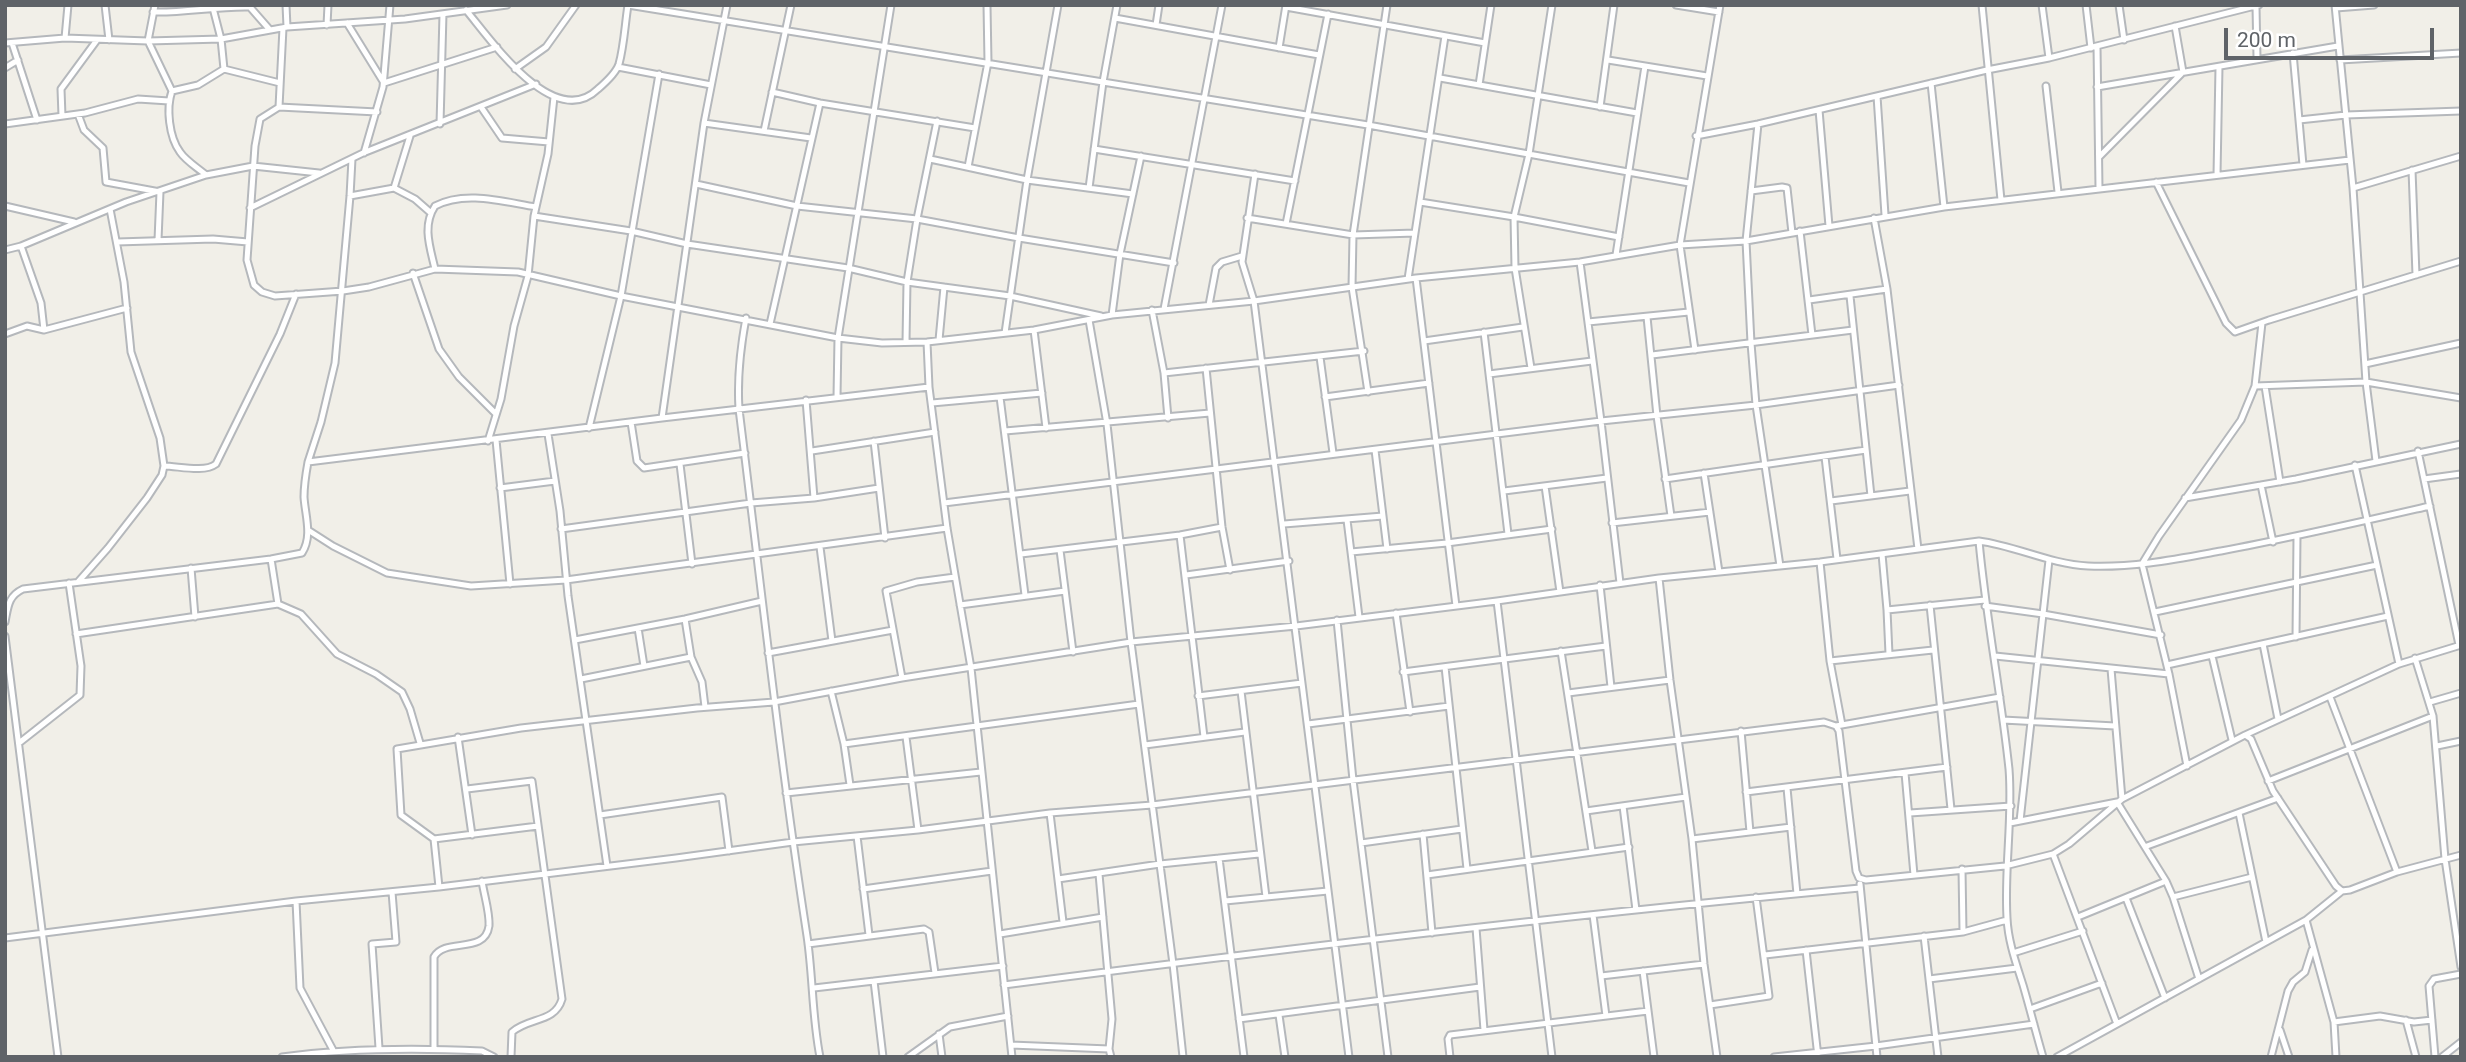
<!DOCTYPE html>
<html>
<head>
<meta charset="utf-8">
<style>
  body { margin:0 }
  #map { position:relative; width:2466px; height:1062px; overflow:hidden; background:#f1efe8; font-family:Roboto,sans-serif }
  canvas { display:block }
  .frame { position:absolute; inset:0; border:7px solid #5f6368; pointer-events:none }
  .scale { position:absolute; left:2224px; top:28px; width:210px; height:32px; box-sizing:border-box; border:4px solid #5f6368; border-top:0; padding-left:9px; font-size:21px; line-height:24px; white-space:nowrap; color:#5f6368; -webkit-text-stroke:5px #fff; paint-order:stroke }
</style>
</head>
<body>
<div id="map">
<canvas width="2466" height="1062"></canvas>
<div class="frame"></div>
<div class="scale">200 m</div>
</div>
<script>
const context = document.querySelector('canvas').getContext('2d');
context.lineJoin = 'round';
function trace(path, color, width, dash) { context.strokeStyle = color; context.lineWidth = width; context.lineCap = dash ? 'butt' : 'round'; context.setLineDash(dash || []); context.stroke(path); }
const minor = new Path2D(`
  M 105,5 L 109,40
  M 155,5 L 148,41 L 172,91 C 166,108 169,137 180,152 C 186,161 198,168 206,175 L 253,166 L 319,173
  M 286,5 L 287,27
  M 628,5 L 1368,125 L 1689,183
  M 1676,5 L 1719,12
  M 1982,5 L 2001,200
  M 2042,5 L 2049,58
  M 2086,5 L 2091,48
  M 2119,5 L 2124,40
  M 2335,5 L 2353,188 L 2366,382 L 2376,461
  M 249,6 L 270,30
  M 2256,6 L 2257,58
  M 1286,7 L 1485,43
  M 213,8 L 221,39 L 224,69
  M 2336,8 L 2374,5
  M 466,10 C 491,40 554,132 598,89 C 605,83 616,73 619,64 C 624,46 625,24 628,5
  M 153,12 C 185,13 217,6 250,7
  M 1115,18 L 1319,55
  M 347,23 L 384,83 L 497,47
  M 327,25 L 328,5
  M 1156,25 L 1159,5
  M 65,38 L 68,5
  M 5,43 L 65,38 L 148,41 L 221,39 L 287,27 L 405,19 L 507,5
  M 12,43 L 37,120
  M 2097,46 L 2099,188
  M 1279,48 L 1286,5
  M 2293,53 L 2303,165
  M 1608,60 L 1707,76
  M 2340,60 L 2461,53
  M 618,67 L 711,85
  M 5,68 L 18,60
  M 515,69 L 546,47 L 576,5
  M 1440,78 L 1637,113
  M 1931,83 L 1944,207
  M 1479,85 L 1491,5
  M 2046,86 L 2058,192
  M 2097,87 L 2338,46
  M 172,91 L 198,85 L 224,69 L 280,83
  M 772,92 L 820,103 L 975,128
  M 1877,96 L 1885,215
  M 279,107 L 283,28
  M 481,107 L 502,138 L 549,142
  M 1600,107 L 1614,5
  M 1819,110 L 1829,226
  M 377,112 L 279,107 L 260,119 L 255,146 L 247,260 L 254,285 L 262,292 L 275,296 L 343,291 L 369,287 L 435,269 L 518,272 L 621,296 L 838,338 L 882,343 L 927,342 L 1034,330 L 1112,315 L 1254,301 L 1416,278 L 1580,262 L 1680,245 L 1746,241 L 1944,207 L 2350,160
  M 78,114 L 84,130 L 103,148 L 106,182 L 160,192 L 158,240
  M 62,116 L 61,89 L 97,40
  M 2299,120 L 2346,115 L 2461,111
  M 704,123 L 811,138
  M 5,124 L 85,113 L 138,99 L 169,101
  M 440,124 L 443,14
  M 1758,124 L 1746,241 L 1751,343 L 1756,405 L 1780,566
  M 764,131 L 791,5
  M 1696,136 L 1758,124 L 1987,70 L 2049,58 L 2259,5
  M 1094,149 L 1295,181
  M 364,153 L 383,87 L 390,5
  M 2099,157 L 2183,72 L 2175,26
  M 930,159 L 1027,180 L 1133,194
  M 968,167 L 988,62 L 987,5
  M 2412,170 L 2416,275
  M 1255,174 L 1242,262 L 1254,301 L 1349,1057
  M 2217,175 L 2219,67
  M 2156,182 L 2226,323 L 2235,332 L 2269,320 L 2461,261
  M 696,184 L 797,206 L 917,219 L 1019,238 L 1174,263
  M 394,188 L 410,136
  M 1089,188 L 1103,82 L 1117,5
  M 2353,188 L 2461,156
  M 1751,191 L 1782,187 L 1787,188 L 1792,233
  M 350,196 L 394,188 L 415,199 L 431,213
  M 1420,202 L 1514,217 L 1619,237
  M 5,206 L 74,222
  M 250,208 L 363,153 L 536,84
  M 534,216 L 631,231 L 687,244 L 848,268 L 907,282 L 1010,296 L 1101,316
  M 1247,218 L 1353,235 L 1415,233
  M 1874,218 L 1887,289 L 1918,549
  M 1286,224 L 1328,14
  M 1800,231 L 1812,335
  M 117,242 L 213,239 L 248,242
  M 21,246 L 41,303 L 44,330
  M 5,250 L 21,246 L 126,202 L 206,175
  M 1616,255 L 1645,66
  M 1580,262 L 1601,421 L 1620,583
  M 435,269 C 430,247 422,226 435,206 C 465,190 504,202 536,207
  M 413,273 L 439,349 L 459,377 L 496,414
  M 1416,278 L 1456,606
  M 1408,279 L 1445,36
  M 1850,296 L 1871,496
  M 1809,300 L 1887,289
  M 1209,305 L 1216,268 L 1222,262 L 1242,256
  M 1164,309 L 1222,5
  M 1152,310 L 1164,373 L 1168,418
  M 1112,315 L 1120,254 L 1141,156
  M 1647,317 L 1657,416 L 1671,516
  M 746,318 C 740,350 737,377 739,409 C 761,585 780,761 807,936 C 813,976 812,1017 820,1057
  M 1089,320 L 1107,424 L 1131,642 L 1173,964 L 1183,1057
  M 1588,322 L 1689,312
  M 770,324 L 820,103
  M 1034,330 L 1046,428
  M 1484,332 L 1508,534
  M 1005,333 L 1027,180 L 1058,5
  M 5,334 L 27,326 L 44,330 L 127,308
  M 939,340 L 944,287
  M 1424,341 L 1523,327
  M 906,342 L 907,282 L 917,219 L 937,121
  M 927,342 L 929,387 L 947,528 L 971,668 L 1012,1057
  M 1695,350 L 1680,245 L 1720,5
  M 1652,355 L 1853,330
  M 1320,357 L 1333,453
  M 2365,364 L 2461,343
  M 1206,368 L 1222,527 L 1230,570
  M 1531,368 L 1515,268 L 1514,217 L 1529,154 L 1552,5
  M 1164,373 L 1364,351
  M 1489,374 L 1592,361
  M 2255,386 L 2366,382 L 2461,398
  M 2265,386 L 2280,482
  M 1368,392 L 1352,287 L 1353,235 L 1387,5
  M 837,397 L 838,338 L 891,5
  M 1000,397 L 1025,595
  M 1325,397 L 1429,383
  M 806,400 L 814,498
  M 932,403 L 1042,393
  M 662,418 L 929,387
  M 631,422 L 637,461 L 644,468 L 745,453
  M 589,428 L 621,296 L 659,74
  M 1005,431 L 1210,413
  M 548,434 L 560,511 L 568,596 L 607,866
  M 496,440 L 510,584
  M 488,441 L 501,399 L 514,326 L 528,276 L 534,216 L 548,154 L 554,97
  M 874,441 L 885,538
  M 1375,450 L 1387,549
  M 812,451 L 935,432
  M 2418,451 L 2459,645
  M 1825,457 L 1837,559
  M 308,462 L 321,422 L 335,363 L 350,196 L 352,159
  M 680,464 L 692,564
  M 2355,465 L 2399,664
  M 164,466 C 178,466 204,473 216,464 L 280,334 L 296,294
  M 1704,473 L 1719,572
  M 1665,479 L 1866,450
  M 2424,479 L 2461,474
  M 2261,485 L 2273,542
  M 1545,486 L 1560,592
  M 500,488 L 555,481
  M 1504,491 L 1607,478
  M 2185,498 L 2296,479 L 2461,444
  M 1831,501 L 1910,491
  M 944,503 L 1601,421 L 1756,405 L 1899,385
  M 1347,520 L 1359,617
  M 1612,523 L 1710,512
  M 1284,524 L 1383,516
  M 561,529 L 751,503 L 814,498 L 879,488
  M 308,530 L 333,546 L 387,573 L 471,586 L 566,580 L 947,528
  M 1180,535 L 1204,737
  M 1979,541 C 2016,546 2050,564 2088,566 C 2133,568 2177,559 2221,551 C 2291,538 2360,522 2430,506
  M 820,547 L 832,641
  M 1060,550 L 1073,652
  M 1351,552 L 1447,543 L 1552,529
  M 1021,554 L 1180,535 L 1222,527
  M 1882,554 L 1887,610 L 1985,600
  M 271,559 L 278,604
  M 1820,562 L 1830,661 L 1842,725
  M 191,568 L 195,617
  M 1186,575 L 1289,561
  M 1659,578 L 1670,680 L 1692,839 L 1704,964 L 1717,1057
  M 78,582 L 108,548 L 147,498 L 162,475 L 164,466 L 160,438 L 131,352 L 124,282 L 110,209
  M 1600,585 L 1611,687
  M 1497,601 L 1552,1057
  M 960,605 L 1065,591
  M 1930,605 L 1951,809
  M 1985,606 L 2043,614 L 2161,635
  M 1887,610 L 1889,654
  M 2155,612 L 2377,565
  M 1396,613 L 1410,712
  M 685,619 L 691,657 L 702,682 L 705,707
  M 1337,620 L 1353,780 L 1388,1057
  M 5,622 C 8,607 8,596 23,589 L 271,559 L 302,553 C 313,536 305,515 304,497 C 304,485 306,473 308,462 L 662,418 L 704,123 L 727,5
  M 638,628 L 644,666
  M 76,634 L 278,604 L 301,614 L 337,654 L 376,674 L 402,692 L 410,709 L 420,743
  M 5,636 L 58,1057
  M 2296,637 L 2297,536
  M 575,640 L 685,619 L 762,601
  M 2263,644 L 2278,719
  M 1561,651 L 1592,851
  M 768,653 L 893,630
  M 1995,656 L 2169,674
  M 2212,656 L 2232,740
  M 2415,658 L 2433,716 L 2445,859 L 2461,967
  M 1830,661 L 1933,650
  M 2167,665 L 2388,616
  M 1445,667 L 1467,869
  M 2111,669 L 2122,799
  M 1403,672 L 1606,646
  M 902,678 L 886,591 L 917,582 L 955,577
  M 581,679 L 691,657
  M 831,691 L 844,744 L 850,785
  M 1241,691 L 1266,897
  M 1568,693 L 1670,680
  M 1198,696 L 1302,683
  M 2330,697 L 2397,872
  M 2430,702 L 2461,693
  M 2003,720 L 2115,726
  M 1308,724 L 1449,706
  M 1836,726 L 2000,697
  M 1741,731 L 1750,832
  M 2245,735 L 2399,664 L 2461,645
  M 458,737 L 472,835
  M 906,737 L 918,830
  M 19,743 L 80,695 L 81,666 L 69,583
  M 844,744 L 1139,704
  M 1145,745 L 1245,732
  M 2437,746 L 2461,741
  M 2187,766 L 2169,674 L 2142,564 L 2159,536 L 2241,420 L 2255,386 L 2262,323
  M 1905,773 L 1914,875
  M 2268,781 L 2433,716
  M 1787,788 L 1797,894
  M 467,789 L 532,781 L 562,999 C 555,1023 529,1017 512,1032 L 511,1057
  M 1746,792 L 1947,767
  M 786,793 L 981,772
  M 1623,806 L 1636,910
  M 1586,811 L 1686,797
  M 1050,813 L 1063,922
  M 1910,813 L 2011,806
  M 2239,813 L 2266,942
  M 600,815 L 722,797 L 729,851
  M 2020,821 L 2049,560
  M 2010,823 L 2117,802 L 2166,881 L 2173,897 L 2199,979
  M 538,826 L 434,839 L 401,815 L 397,749 L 521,728 L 697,708 L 774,702 L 902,678 L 1131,642 L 1296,626 L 1497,601 L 1659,578 L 1820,562 L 1979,541 C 1986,618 2001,693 2009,769 C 2013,819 2004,868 2007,918 C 2008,941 2016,963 2023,985 C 2030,1009 2036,1033 2043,1057
  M 1423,834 L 1432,933
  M 857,836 L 869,935
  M 434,839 L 439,887
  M 1692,839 L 1791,827
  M 1361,843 L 1462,829
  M 2147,846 L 2278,798
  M 2053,854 L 2117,1024
  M 1219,858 L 1244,1057
  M 1962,869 L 1963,932
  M 1099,874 L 1112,1019 L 1109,1049 L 1111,1057
  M 1427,875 L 1629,847
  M 1058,879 L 1160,864 L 1259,854
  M 1860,884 L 1877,1057
  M 863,889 L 992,871
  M 2173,897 L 2252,877
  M 2126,898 L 2165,998
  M 296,901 L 300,988 L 333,1050
  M 1225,901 L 1328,891
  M 1593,915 L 1606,1016
  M 2078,917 L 2166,881
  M 2306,920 L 2334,1022 L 2336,1057
  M 1476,928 L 1484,1030
  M 1000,934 L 1103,917
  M 1924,936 L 1938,1057
  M 5,938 L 296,901 L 439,887 L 676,858 L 793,842 L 918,830 L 1050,813 L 1152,805 L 1824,722 L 1836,726 L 1839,731 L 1856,871 L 1859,878 L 1866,880 L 2005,866 L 2053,854 L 2069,844 L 2122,799 L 2245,735 L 2251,739 L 2273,791 L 2336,886 L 2342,891 L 2350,890 L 2397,872 L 2461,855
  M 808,944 L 924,929 L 929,932 L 935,973
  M 1806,950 L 1818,1057
  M 2013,953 L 2083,931
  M 1765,955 L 1963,932 L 2007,920
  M 1643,971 L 1654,1057
  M 1601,976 L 1704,964
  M 1929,979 L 2017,968
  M 874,981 L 883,1057
  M 1004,985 C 1289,948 1574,914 1860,888
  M 814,988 L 1003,966
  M 1710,1005 L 1769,996 L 1756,897
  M 2030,1009 L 2102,983
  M 1279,1015 L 1285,1057
  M 1239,1019 L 1480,987
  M 2406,1020 L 2416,1057
  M 2334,1022 L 2380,1016 L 2414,1022 L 2432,1020
  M 2280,1030 L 2289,1057
  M 939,1034 L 942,1057
  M 1011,1045 L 1109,1049
  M 379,1048 L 372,944 L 396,942 L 392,892
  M 434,1049 L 434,957 C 445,937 485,955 489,926 C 490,913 484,895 482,881
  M 282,1057 C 349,1048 415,1048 482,1051 L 494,1057
  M 908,1057 L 950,1027 L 1008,1016
  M 1450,1057 L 1448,1039 L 1450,1035 L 1648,1011
  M 1774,1057 L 1876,1046 L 2034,1024
  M 2057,1057 L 2306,920 L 2342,891
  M 2271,1057 L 2288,991 L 2293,982 L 2305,972 L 2312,950
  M 2435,1057 L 2429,986 L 2434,979 L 2461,974
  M 2442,1057 L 2461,1042`);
trace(minor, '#b5b8bc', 9);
trace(minor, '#fff', 5);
</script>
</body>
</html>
